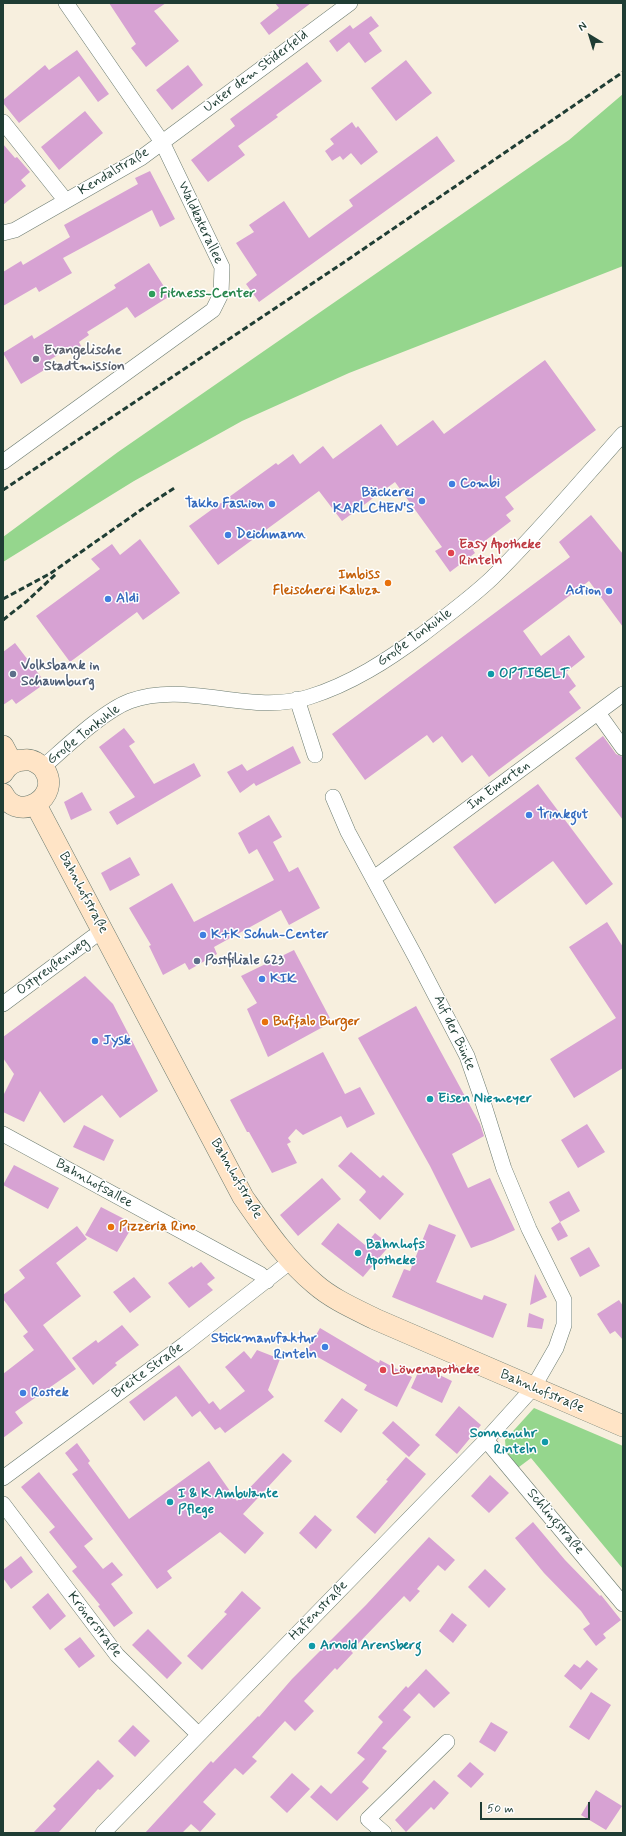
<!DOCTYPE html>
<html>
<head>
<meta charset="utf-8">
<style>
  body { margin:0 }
  #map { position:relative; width:626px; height:1836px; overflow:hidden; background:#f7efde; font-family:Mynerve,sans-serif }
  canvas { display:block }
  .frame { position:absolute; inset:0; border:4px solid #1f3d34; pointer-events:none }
  .north { position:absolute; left:570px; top:16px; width:40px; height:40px; -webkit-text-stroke:3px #fff; paint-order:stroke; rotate:322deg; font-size:11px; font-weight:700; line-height:16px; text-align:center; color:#1f3d34 }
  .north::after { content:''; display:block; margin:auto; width:14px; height:18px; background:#1f3d34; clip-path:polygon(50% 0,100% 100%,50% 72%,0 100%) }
  .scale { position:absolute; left:480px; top:1802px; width:110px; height:18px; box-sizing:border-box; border:2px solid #1f3d34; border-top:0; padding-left:5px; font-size:12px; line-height:14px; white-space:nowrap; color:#1f3d34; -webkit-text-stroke:3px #fff; paint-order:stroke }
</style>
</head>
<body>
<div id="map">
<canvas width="626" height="1836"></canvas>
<div class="frame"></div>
<div class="north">N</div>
<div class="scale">50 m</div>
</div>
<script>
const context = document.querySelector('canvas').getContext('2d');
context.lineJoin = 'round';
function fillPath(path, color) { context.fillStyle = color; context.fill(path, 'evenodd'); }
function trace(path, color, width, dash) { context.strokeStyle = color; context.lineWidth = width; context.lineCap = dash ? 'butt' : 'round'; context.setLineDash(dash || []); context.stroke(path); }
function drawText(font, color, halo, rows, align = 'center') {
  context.font = font + ' Mynerve,sans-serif'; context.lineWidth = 3; context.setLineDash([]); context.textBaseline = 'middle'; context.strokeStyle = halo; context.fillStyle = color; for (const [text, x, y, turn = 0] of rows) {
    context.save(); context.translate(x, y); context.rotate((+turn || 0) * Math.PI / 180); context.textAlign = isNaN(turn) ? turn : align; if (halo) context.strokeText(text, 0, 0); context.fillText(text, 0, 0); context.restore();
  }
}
fillPath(new Path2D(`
  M 623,94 L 623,266 L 349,373 L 242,421 L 134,481 L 3,562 L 3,537 L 118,452 L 569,140 Z
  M 534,1408 L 623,1446 L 623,1569 L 531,1458 L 515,1470 L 506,1451 L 505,1440 Z`), '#95d68d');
fillPath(new Path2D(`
  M 109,3 L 166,3 L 154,11 L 179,41 L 146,67 L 131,48 L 136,44 Z
  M 275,3 L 311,3 L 269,35 L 260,23 L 279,8 Z
  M 371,16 L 379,26 L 369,33 L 382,51 L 365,63 L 349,42 L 337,52 L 329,41 L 350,25 L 353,29 Z
  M 77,50 L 109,94 L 98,102 L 79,76 L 19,123 L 3,103 L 3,100 L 45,65 L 49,70 Z
  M 406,60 L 432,93 L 396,121 L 371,88 Z
  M 307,62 L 322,81 L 276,115 L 278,117 L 238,146 L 245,155 L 208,182 L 191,160 L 235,126 L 230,119 Z
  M 188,65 L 203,85 L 172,110 L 156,90 Z
  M 85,111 L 103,133 L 59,170 L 41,147 Z
  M 352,122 L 356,128 L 358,126 L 378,152 L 361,165 L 351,153 L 343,160 L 340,156 L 332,161 L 325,151 L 334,144 L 330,139 Z
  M 437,136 L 455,161 L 259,302 L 246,284 L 257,275 L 236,243 L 254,232 L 249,225 L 284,201 L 309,238 L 353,206 L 349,200 Z
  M 3,144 L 15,158 L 17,157 L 30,172 L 21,180 L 26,186 L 3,205 Z
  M 150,171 L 175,219 L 160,227 L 152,210 L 63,258 L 72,273 L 39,292 L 36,287 L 3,306 L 3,272 L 21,261 L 23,265 L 70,237 L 64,225 L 138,184 L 135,178 Z
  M 149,263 L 170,296 L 135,318 L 127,307 L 87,332 L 89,335 L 79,342 L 81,346 L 72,352 L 69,348 L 48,361 L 51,366 L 21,384 L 3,353 L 32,335 L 34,339 L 47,331 L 116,288 L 114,285 Z
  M 545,360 L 596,430 L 505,497 L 514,509 L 506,515 L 511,521 L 473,550 L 475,553 L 450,572 L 435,551 L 442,547 L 395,482 L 342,521 L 319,491 L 218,565 L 189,526 L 276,463 L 278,465 L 293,454 L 300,464 L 323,446 L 333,459 L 381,424 L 397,446 L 433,420 L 444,434 Z
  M 591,515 L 623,554 L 623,627 L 589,581 L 523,631 L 541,656 L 569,635 L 585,657 L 566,672 L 576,686 L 569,692 L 581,708 L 489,777 L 472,755 L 462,763 L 442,736 L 433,743 L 427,735 L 365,780 L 332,734 L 570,557 L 559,542 Z
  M 140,539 L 180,593 L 143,620 L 137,612 L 70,662 L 36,616 L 100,569 L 91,559 L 112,544 L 120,555 Z
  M 15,643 L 41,677 L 36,681 L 40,687 L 16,704 L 12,699 L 3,705 L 3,652 Z
  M 124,728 L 135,742 L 129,746 L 154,784 L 194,763 L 201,776 L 117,825 L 109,812 L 135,797 L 99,747 Z
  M 603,736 L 616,754 L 623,757 L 623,820 L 575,758 Z
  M 293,746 L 301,763 L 256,786 L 254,783 L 240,793 L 227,772 L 242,764 L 247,771 Z
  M 538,784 L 613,884 L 586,905 L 553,861 L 495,904 L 453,847 Z
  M 82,792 L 92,810 L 71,820 L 64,802 Z
  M 269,815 L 282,837 L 273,842 L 289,872 L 298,867 L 320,908 L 289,925 L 281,910 L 214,947 L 217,954 L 189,970 L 185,963 L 163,975 L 149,946 L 151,945 L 129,908 L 172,883 L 194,922 L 274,880 L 257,849 L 249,854 L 238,833 Z
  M 130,857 L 140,875 L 110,891 L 101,873 Z
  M 607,922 L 623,947 L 623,1068 L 574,1098 L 550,1059 L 616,1018 L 569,947 Z
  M 294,950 L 332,1022 L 268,1057 L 247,1009 L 257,1003 L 241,976 Z
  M 85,976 L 113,1004 L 158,1091 L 120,1118 L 102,1095 L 64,1123 L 40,1091 L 24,1122 L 3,1112 L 3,1096 L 14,1074 L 3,1058 L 3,1037 Z
  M 416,1006 L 480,1124 L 484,1136 L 452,1154 L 468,1188 L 490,1178 L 515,1230 L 493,1240 L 471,1248 L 430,1166 L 358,1038 Z
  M 323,1052 L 345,1094 L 360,1087 L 375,1114 L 347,1128 L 341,1116 L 303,1135 L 296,1129 L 288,1138 L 291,1142 L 287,1144 L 297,1163 L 272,1173 L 249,1132 L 247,1132 L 230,1100 Z
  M 587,1124 L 605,1152 L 578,1168 L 561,1140 Z
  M 84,1125 L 114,1140 L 104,1161 L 73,1147 Z
  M 351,1152 L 380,1178 L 383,1175 L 404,1194 L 380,1220 L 359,1200 L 366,1192 L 365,1190 L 338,1166 Z
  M 14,1165 L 59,1188 L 48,1209 L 3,1185 Z
  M 322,1178 L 341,1199 L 298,1236 L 280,1215 Z
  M 569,1191 L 580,1211 L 560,1222 L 549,1202 Z
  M 101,1207 L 134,1224 L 117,1252 L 85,1235 Z
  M 560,1222 L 568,1236 L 558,1241 L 551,1228 Z
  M 338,1223 L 365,1245 L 375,1233 L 390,1245 L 363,1277 L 321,1244 Z
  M 429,1224 L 456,1235 L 436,1282 L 482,1300 L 484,1295 L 507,1304 L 493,1338 L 392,1297 L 404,1269 L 410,1271 Z
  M 77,1226 L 87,1239 L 56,1263 L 81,1296 L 43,1325 L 76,1369 L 15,1412 L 23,1423 L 3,1438 L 3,1374 L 34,1350 L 23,1336 L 28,1332 L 3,1299 L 3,1295 L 25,1278 L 19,1270 Z
  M 589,1247 L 600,1266 L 580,1277 L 570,1258 Z
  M 201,1262 L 215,1278 L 207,1284 L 213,1290 L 189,1308 L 168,1283 L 192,1266 L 193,1268 Z
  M 535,1274 L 547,1297 L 530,1305 Z
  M 134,1277 L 151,1297 L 130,1313 L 113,1292 Z
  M 619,1300 L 623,1306 L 623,1340 L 615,1331 L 610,1334 L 597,1314 Z
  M 529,1313 L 544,1319 L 542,1329 L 527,1327 Z
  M 122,1325 L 139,1345 L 115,1363 L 117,1365 L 93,1385 L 72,1358 L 96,1340 L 98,1343 Z
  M 320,1328 L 379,1363 L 380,1360 L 412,1377 L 397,1407 L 364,1390 L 367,1385 L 307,1351 Z
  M 257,1350 L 280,1359 L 268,1390 L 274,1397 L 225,1433 L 220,1427 L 215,1430 L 200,1411 L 192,1417 L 176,1396 L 144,1421 L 129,1402 L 179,1365 L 209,1404 L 213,1401 L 220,1410 L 245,1391 L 225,1367 L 244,1351 L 251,1359 Z
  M 421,1366 L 452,1381 L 442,1403 L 411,1388 Z
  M 342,1398 L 358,1410 L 341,1433 L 324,1421 Z
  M 459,1406 L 481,1425 L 457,1454 L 435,1435 Z
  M 393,1421 L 420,1445 L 409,1457 L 382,1433 Z
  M 77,1443 L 90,1461 L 88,1463 L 129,1519 L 209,1461 L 237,1501 L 283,1453 L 292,1461 L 243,1514 L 264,1533 L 245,1554 L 220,1532 L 167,1571 L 172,1578 L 157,1589 L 72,1474 L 78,1470 L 65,1453 Z
  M 406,1457 L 426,1474 L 375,1534 L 356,1517 L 388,1481 L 386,1480 Z
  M 39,1472 L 93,1539 L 84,1546 L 103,1569 L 112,1562 L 123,1575 L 111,1584 L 133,1613 L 114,1627 L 98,1606 L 100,1605 L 72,1571 L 77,1567 L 49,1532 L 55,1527 L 21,1487 Z
  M 490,1475 L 509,1493 L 489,1513 L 471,1496 Z
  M 315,1515 L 332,1530 L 316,1549 L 299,1533 Z
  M 533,1522 L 565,1560 L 600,1596 L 601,1595 L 621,1620 L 603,1634 L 606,1638 L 596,1646 L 583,1629 L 590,1624 L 581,1611 L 544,1573 L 515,1538 Z
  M 429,1537 L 455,1560 L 445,1571 L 438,1565 L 417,1589 L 420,1591 L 410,1602 L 404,1596 L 351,1651 L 353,1653 L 337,1670 L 335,1668 L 304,1701 L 314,1711 L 295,1731 L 285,1721 L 252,1757 L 257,1761 L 243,1775 L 235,1768 L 203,1802 L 216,1814 L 200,1832 L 191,1824 L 182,1833 L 145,1833 L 211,1761 L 213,1763 L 258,1716 L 259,1717 L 292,1679 L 366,1605 Z
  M 21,1556 L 33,1572 L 11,1589 L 3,1578 L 3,1570 Z
  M 485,1569 L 506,1589 L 489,1608 L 468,1587 Z
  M 242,1591 L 261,1608 L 202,1670 L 187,1656 L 227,1614 L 224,1612 Z
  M 48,1593 L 66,1616 L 50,1630 L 32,1607 Z
  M 452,1613 L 467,1625 L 453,1643 L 439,1631 Z
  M 148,1629 L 182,1663 L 167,1679 L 132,1645 Z
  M 80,1637 L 95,1656 L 79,1668 L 64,1649 Z
  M 587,1660 L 598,1669 L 581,1690 L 564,1676 L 574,1664 L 580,1668 Z
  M 426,1669 L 450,1693 L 434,1708 L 419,1693 L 403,1710 L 411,1717 L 382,1748 L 387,1751 L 362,1782 L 369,1788 L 337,1821 L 310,1797 L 321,1785 L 331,1794 L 365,1759 L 357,1753 L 383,1722 L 378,1717 L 406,1686 L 408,1688 Z
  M 591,1692 L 611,1705 L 589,1740 L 569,1727 Z
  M 491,1722 L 508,1732 L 495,1752 L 479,1742 Z
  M 133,1725 L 150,1741 L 135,1757 L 118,1741 Z
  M 98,1760 L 114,1776 L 100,1790 L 98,1789 L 58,1833 L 33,1833 L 56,1809 L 53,1806 Z
  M 470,1762 L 484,1774 L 471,1788 L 457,1776 Z
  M 292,1773 L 310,1789 L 287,1813 L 270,1797 Z
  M 434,1780 L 449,1793 L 434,1810 L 431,1807 L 406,1832 L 395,1820 Z
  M 596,1790 L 622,1806 L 606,1830 L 581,1815 Z`), '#d7a2d3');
const minor = new Path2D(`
  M 3,122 L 66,201
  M 3,233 L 15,230 L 141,158 L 350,3
  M 3,462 L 213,310 L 221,294 L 222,267 L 162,142 L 66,3
  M 297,699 L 315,755
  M 598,713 L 623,748
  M 43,767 C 65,748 103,711 130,701 C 188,680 250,716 309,697 C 351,684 388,660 423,634 C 446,616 471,598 492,578 C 538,533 580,482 623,434
  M 374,878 L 623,694
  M 3,1004 L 93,937 L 104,931
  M 3,1134 L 260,1274 L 267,1281
  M 486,1440 L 623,1604
  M 3,1478 L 185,1344 L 291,1261
  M 3,1504 L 117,1655 L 198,1734
  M 103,1833 L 486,1440 L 533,1388 L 556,1348 L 564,1325 L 564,1300 L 529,1229 L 504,1169 L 482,1099 L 467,1056 L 415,956 L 348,832 L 333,797
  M 384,1833 L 368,1819 L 447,1742`);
const secondary = new Path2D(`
  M 3,746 L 12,763
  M 3,773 C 8,764 15,760 25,760 C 32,759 40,764 44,769 C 63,797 18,824 3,794
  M 36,805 L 243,1197 C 264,1227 286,1260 315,1284 C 332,1299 355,1309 375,1319 L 623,1426`);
trace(minor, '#6b7b70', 16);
trace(secondary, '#6b7b70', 22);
trace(minor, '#fff', 15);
trace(secondary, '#ffe4c6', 21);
trace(new Path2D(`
  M 3,490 L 340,265 L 623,72
  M 3,599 L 51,573 L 148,505 L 176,487
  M 3,620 L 27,601 L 57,573`), '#1f3d34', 3, [6, 3]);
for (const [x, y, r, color] of [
  [152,294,4,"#2e9e5b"],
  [36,359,4,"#6b7280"],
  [452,484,4,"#3f7fe0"],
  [422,501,4,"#3f7fe0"],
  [272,504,4,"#3f7fe0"],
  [228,535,4,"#3f7fe0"],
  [451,553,4,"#e0444e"],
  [388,583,4,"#e8710a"],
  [609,591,4,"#3f7fe0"],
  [108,599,4,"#3f7fe0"],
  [13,674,4,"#5c6f8a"],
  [491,674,4,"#0f9aa8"],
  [529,815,4,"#3f7fe0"],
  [203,935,4,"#3f7fe0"],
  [197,961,4,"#5c6f8a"],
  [262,979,4,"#3f7fe0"],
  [265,1022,4,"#e8710a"],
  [95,1041,4,"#3f7fe0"],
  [430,1099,4,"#0f9aa8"],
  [111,1227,4,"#e8710a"],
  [358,1253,4,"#0f9aa8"],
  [325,1347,4,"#3f7fe0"],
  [383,1370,4,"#e0444e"],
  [23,1393,4,"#3f7fe0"],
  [545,1442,4,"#0f9aa8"],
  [170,1502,4,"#0f9aa8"],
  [312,1646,4,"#0f9aa8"]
]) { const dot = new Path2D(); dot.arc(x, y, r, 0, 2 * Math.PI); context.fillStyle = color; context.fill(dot); trace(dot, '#fff', 1.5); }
drawText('14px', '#1f3d34', '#fff', [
  ["Unter dem Stiderfeld",256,72,-37],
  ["Kendalstraße",114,172,-31],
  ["Waldkaterallee",200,223,65],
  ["Große Tonkuhle",415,638,-36],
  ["Große Tonkuhle",84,735,-38],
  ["Im Emerten",499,786,-36],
  ["Bahnhofstraße",83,893,62],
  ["Ostpreußenweg",53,967,-37],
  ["Auf der Bünte",454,1033,65],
  ["Bahnhofstraße",236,1179,60],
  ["Bahnhofsallee",94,1184,29],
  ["Breite Straße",148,1371,-36],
  ["Bahnhofstraße",542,1392,23],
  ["Schlingstraße",555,1522,50],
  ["Hafenstraße",319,1611,-46],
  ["Krönerstraße",94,1625,52]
]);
drawText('bold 14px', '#27864d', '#fff', [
  ["Fitness-Center",160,294]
], 'left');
drawText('bold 14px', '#5b616d', '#fff', [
  ["Evangelische",44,351],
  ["Stadtmission",44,367]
], 'left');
drawText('bold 14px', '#366cbe', '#fff', [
  ["Combi",460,484],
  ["Bäckerei",414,493,"right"],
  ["KARLCHEN'S",414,509,"right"],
  ["Takko Fashion",264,504,"right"],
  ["Deichmann",236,535],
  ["Action",601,591,"right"],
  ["Aldi",116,599],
  ["Trinkgut",537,815],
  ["K+K Schuh-Center",211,935],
  ["KIK",270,979],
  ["Jysk",103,1041],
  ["Stickmanufaktur",317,1339,"right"],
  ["Rinteln",317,1355,"right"],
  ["Rostek",31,1393]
], 'left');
drawText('bold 14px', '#be3a42', '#fff', [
  ["Easy Apotheke",459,545],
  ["Rinteln",459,561],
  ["Löwenapotheke",391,1370]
], 'left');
drawText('bold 14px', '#c56008', '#fff', [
  ["Imbiss",380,575,"right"],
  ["Fleischerei Kaluza",380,591,"right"],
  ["Buffalo Burger",273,1022],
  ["Pizzeria Rino",119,1227]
], 'left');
drawText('bold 14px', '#4e5e75', '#fff', [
  ["Volksbank in",21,666],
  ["Schaumburg",21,682],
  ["Postfiliale 623",205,961]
], 'left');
drawText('bold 14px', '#0d838f', '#fff', [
  ["OPTIBELT",499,674],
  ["Eisen Niemeyer",438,1099],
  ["Bahnhofs",366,1245],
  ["Apotheke",366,1261],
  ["Sonnenuhr",537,1434,"right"],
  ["Rinteln",537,1450,"right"],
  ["I & K Ambulante",178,1494],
  ["Pflege",178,1510],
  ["Arnold Arensberg",320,1646]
], 'left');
</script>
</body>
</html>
